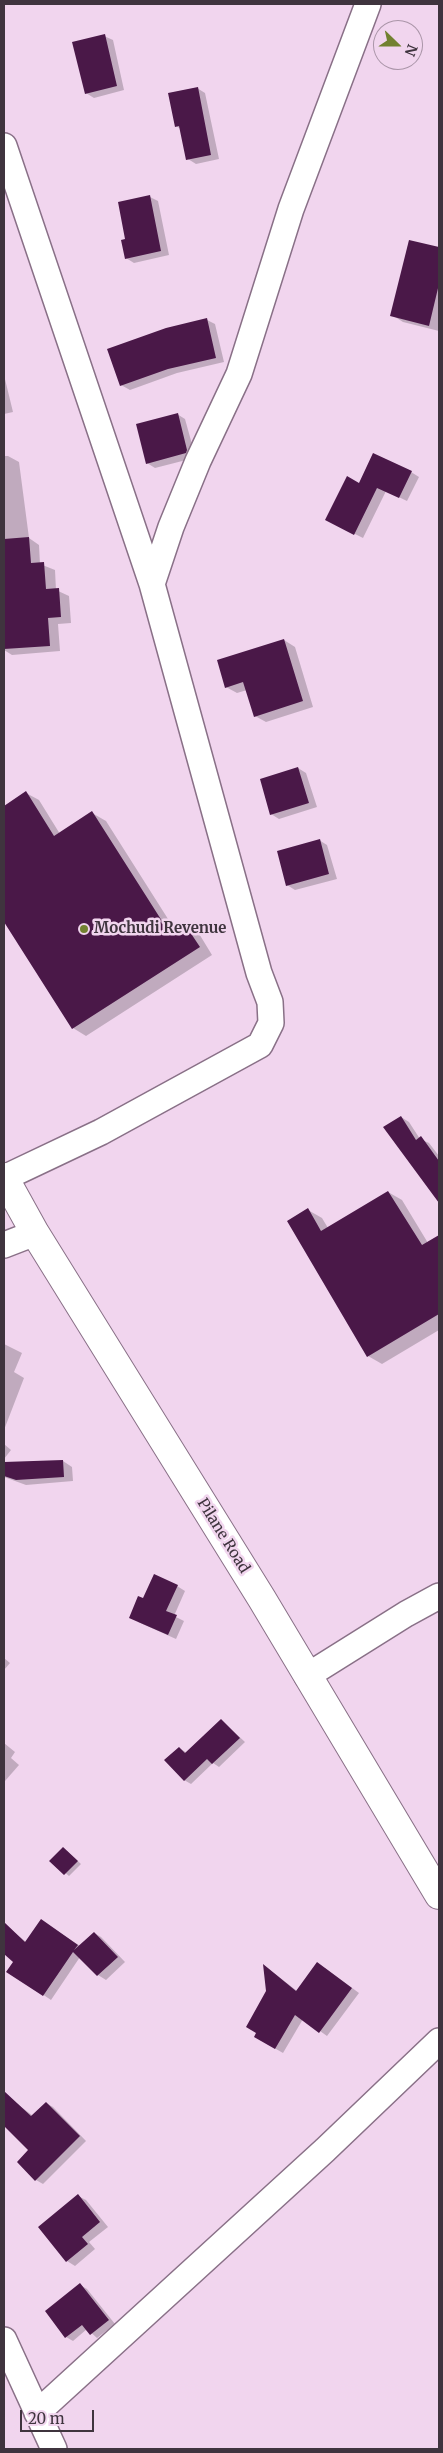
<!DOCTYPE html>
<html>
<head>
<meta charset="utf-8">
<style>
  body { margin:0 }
  #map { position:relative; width:443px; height:2453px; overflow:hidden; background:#f1d5ee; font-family:Merriweather,serif }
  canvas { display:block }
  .frame { position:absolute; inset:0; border:5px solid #3f343e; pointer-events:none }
  .north { position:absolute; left:373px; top:20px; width:50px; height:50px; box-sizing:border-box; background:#f1d5ee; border:1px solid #aa95a8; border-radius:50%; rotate:112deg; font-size:14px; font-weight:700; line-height:20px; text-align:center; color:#3f343e }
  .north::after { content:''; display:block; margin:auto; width:18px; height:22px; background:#728130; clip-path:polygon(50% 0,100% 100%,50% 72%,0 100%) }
  .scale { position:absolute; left:20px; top:2410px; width:74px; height:22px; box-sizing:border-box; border:2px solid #3f343e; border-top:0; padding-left:6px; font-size:15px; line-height:18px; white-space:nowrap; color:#3f343e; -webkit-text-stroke:4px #f1d5ee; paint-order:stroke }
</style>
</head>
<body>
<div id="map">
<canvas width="443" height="2453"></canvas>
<div class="frame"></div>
<div class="north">N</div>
<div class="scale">20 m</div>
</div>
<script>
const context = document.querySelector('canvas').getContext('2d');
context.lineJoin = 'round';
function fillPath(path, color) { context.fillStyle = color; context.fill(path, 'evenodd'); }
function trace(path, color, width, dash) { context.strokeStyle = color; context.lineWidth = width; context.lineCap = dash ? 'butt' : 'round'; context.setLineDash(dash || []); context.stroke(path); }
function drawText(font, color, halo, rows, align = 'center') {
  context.font = font + ' Merriweather,serif'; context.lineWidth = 5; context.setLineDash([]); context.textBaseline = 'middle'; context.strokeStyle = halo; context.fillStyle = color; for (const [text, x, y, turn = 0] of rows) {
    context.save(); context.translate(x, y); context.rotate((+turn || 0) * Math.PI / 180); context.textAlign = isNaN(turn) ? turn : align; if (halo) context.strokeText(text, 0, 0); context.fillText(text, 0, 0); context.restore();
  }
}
fillPath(new Path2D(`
  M 104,36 L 113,40 L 124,90 L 94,98 L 86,93 Z
  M 197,88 L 205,93 L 219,159 L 196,164 L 188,159 L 181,129 L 176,126 Z
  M 150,197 L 158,201 L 169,255 L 134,263 L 126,258 Z
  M 409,241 L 439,249 L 439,331 L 403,322 L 392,315 Z
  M 207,320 L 215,324 L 224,362 L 177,373 L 130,390 L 121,385 Z
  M 4,375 L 13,412 L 4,414 Z
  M 177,414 L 185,419 L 195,455 L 194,458 L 155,468 L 147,463 Z
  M 4,456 L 8,456 L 19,462 L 29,538 L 39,545 L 40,564 L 55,570 L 56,590 L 69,596 L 71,623 L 58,624 L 60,651 L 12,655 L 4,650 Z
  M 411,472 L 419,477 L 407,501 L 386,491 L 363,538 L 335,524 L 360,484 Z
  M 284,640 L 295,647 L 313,707 L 266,722 L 255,716 L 247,690 L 237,693 L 226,687 Z
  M 298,768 L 306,773 L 317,807 L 279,819 L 271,814 Z
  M 26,793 L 39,800 L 60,834 L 92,813 L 106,821 L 175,930 L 184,924 L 198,932 L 212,955 L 86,1036 L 73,1028 L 4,919 L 4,896 L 12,890 L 4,877 L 4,845 L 8,843 L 4,841 L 4,807 Z
  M 319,840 L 327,845 L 337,879 L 295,890 L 287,885 Z
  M 401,1117 L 409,1122 L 420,1139 L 429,1143 L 439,1156 L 439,1201 L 385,1127 Z
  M 388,1192 L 402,1200 L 428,1243 L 431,1241 L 439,1246 L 439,1330 L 382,1364 L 368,1356 L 288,1221 L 308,1210 L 322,1218 L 328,1228 Z
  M 4,1344 L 22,1353 L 14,1372 L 24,1378 L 4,1430 Z
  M 4,1444 L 11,1450 L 4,1459 Z
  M 63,1461 L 72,1467 L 73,1481 L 26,1485 L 4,1477 L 4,1463 Z
  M 177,1586 L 185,1591 L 174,1616 L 184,1621 L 176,1639 L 138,1622 L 144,1600 Z
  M 4,1658 L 10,1663 L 4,1670 Z
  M 221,1720 L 245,1742 L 219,1767 L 213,1763 L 191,1784 L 184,1780 L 179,1748 L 187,1753 Z
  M 4,1743 L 15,1752 L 11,1758 L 19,1765 L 5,1781 Z
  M 67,1851 L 81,1864 L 69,1876 L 51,1861 Z
  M 48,1925 L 80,1946 L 94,1933 L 101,1937 L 125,1962 L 106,1980 L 98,1975 L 80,1957 L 51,2000 L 8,1971 L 15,1962 L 4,1952 L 4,1934 L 9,1928 L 26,1942 Z
  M 265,1966 L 297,1991 L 325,1968 L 359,1993 L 327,2036 L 303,2019 L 283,2053 L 255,2037 L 268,1992 Z
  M 11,2099 L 33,2116 L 46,2103 L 53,2107 L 86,2141 L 43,2184 L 36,2180 L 30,2150 L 4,2125 L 4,2108 Z
  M 78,2196 L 86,2200 L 108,2227 L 89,2242 L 95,2249 L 75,2266 L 67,2261 L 39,2227 Z
  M 80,2285 L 87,2289 L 115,2324 L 97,2338 L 87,2329 L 73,2341 L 66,2337 Z`), '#0003');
fillPath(new Path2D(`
  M 105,34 L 117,86 L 85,94 L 72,42 Z
  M 198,87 L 211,155 L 186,160 L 179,126 L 175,127 L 168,93 Z
  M 150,195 L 161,251 L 125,259 L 121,240 L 125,239 L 118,202 Z
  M 409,240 L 439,247 L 439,284 L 429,326 L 390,316 Z
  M 207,318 L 216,358 L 168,369 L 120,386 L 107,349 L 166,328 Z
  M 178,413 L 187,450 L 186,453 L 146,464 L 136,424 Z
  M 373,453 L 412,471 L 399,498 L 377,488 L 354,535 L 325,520 L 347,476 L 359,483 Z
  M 29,537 L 31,563 L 44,562 L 46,589 L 59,588 L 61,617 L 48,618 L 50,646 L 4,649 L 4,539 Z
  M 284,639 L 303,701 L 254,717 L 243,682 L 225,688 L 217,660 Z
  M 298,767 L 309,803 L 270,815 L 260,779 Z
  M 26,791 L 54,836 L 92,811 L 169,932 L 184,923 L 200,947 L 72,1029 L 4,922 L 4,806 Z
  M 320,839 L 329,874 L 286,886 L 277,851 Z
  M 401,1116 L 416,1140 L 421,1136 L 439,1161 L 439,1203 L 383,1127 Z
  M 388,1191 L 422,1245 L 439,1235 L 439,1314 L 367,1357 L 287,1221 L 308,1208 L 321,1231 Z
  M 63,1460 L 64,1477 L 16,1480 L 4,1476 L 4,1462 Z
  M 154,1574 L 178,1585 L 166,1611 L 177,1615 L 168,1635 L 129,1618 L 138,1596 L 143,1598 Z
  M 221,1719 L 240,1738 L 212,1764 L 207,1759 L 184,1781 L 164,1760 L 179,1747 L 185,1753 Z
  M 63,1847 L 78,1861 L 64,1875 L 49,1861 Z
  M 41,1919 L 78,1945 L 74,1950 L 94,1932 L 118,1957 L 97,1976 L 73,1952 L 43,1996 L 6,1972 L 13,1962 L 4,1954 L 4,1922 L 25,1942 Z
  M 317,1962 L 352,1988 L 319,2033 L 295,2015 L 275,2049 L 254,2037 L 256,2033 L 246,2027 L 266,1991 L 263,1964 L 296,1991 Z
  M 4,2091 L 31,2116 L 46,2102 L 80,2136 L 35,2181 L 17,2162 L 28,2150 L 4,2126 Z
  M 78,2194 L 100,2222 L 82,2237 L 88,2244 L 66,2262 L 38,2227 Z
  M 80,2283 L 109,2320 L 90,2335 L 82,2325 L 65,2338 L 45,2311 Z`), '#4a1848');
const street = new Path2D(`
  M 4,146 L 152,584
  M 4,1178 L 101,1132 L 260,1045 L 271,1023 L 270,1002 L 259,973 L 152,584 L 171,527 L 198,461 L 239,374 L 291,209 L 368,4
  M 4,1245 L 35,1233
  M 307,1676 L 406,1614 L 439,1596
  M 4,2340 L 54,2449
  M 37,2413 L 325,2150 L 439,2041`);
const secondary = new Path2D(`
  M 4,1177 L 35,1233 L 262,1599 L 439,1895`);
trace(street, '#897087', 28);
trace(secondary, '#897087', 30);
trace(street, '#fff', 25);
trace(secondary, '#fff', 28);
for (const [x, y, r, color] of [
  [84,929,5,"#728130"]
]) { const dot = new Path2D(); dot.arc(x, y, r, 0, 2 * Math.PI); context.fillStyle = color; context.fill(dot); trace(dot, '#f1d5ee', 2); }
drawText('bold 15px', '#3f343e', '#f1d5ee', [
  ["Mochudi Revenue",94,929]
], 'left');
drawText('15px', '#3f343e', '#f1d5ee', [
  ["Pilane Road",223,1536,58]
]);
</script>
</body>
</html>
